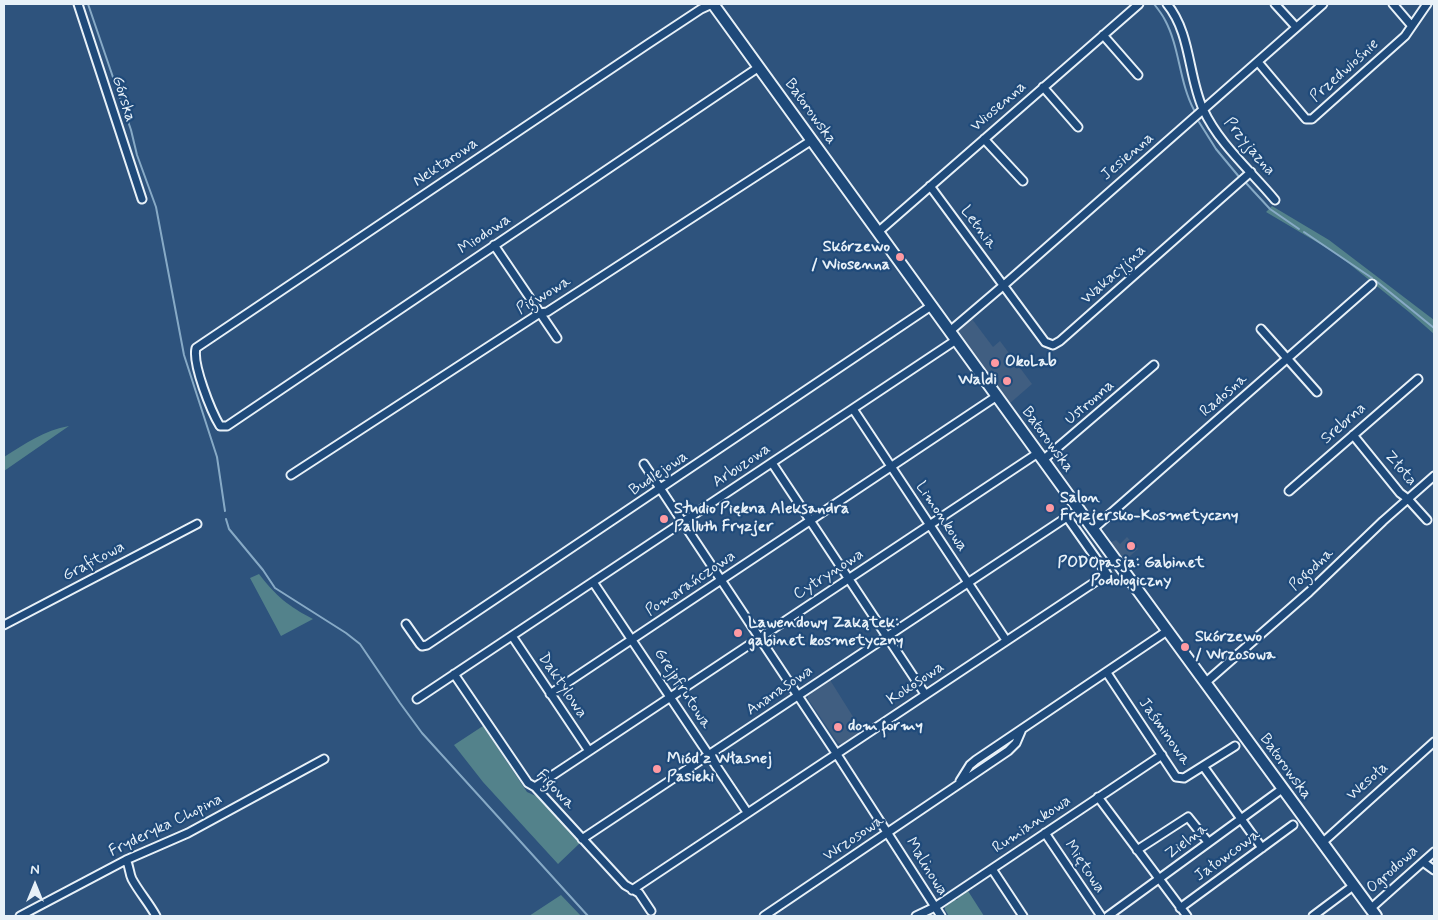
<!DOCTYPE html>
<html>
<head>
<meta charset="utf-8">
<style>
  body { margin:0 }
  #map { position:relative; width:1438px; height:920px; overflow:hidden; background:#2e537d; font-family:Mynerve,sans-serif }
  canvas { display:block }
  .frame { position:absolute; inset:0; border:5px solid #e8f1f8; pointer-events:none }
  .north { position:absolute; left:10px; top:860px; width:50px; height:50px; -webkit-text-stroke:4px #1f4a7a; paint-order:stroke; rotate:0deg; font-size:14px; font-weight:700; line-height:20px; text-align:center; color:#e8f1f8 }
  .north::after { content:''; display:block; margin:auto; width:18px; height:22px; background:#e8f1f8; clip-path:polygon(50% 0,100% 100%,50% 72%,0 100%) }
</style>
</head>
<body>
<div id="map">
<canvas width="1438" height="920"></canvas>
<div class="frame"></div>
<div class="north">N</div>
</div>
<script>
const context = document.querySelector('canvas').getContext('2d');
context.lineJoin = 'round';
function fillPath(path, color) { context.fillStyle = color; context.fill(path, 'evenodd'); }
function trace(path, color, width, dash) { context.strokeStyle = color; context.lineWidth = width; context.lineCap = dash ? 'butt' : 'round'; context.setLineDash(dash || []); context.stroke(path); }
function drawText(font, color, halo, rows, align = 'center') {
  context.font = font + ' Mynerve,sans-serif'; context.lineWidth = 4.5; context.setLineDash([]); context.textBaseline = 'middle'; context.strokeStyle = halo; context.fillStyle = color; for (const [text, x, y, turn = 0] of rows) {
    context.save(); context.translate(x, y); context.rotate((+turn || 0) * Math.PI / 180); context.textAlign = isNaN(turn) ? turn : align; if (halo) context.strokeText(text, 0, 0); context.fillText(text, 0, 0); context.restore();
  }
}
fillPath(new Path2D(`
  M 972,319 L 993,347 L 1000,341 L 1032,384 L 1009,404 L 956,332 Z
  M 1127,537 L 1138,549 L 1123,562 L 1109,543 L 1116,540 L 1120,544 Z
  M 830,680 L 862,731 L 842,744 L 838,743 L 808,699 L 808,695 Z`), '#405e81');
fillPath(new Path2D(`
  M 1272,206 L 1329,240 L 1434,320 L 1434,334 L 1409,312 L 1337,254 L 1266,212 Z
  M 69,426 L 4,471 L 4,457 C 25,444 44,430 69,426 Z
  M 259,574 C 276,596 288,606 313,619 L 281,636 L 250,578 Z
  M 483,726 L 527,792 L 536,796 L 580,843 L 558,864 L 483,782 L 454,745 Z
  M 968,891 L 984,916 L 949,916 L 945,910 L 945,907 L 954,900 L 957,900 L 959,897 Z
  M 561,895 L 581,916 L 529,916 Z`), '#53828b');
trace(new Path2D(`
  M 88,4 L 131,130 L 137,155 L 156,207 L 184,355 L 217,457 L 225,511
  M 1154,4 C 1158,9 1162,14 1165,20 C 1180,48 1179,82 1194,110
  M 1199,122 L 1216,149 L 1240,178
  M 1246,183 L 1270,209 L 1299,229
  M 1304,232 L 1372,278
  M 1376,281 L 1434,328
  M 226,519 L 229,529 L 263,570 L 275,588 L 346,633 L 360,644 L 400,703 L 422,733 L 588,916`), '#87aac6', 2);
const street = new Path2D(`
  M 78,4 L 142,199
  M 712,4 L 701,9 L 648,44 L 196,348 C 192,364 211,411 220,426 L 227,426 L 230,424 L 759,67
  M 1167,4 C 1191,33 1188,76 1203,109 C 1219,144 1251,171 1275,200
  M 1275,4 L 1296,27
  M 1393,4 L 1411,25
  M 1103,35 L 1138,75
  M 1258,62 L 1306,119 L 1312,119 L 1405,36 L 1427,4
  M 1043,87 L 1078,127
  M 984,139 L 1023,181
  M 930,186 L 1045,342 L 1053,345 L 1060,341 L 1251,172
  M 878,232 L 1139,4
  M 494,245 L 557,338
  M 1261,329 L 1317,392
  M 950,331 L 1004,285 L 1323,4
  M 853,409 L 1006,640
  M 1353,435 L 1400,493 L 1408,499 L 1427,520
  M 1043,460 L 1154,365
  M 772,463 L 925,694
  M 644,464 L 836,753 L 941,916
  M 291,475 L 540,313 L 547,312 L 812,140
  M 1289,491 L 1418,379
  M 1093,529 L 1372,284
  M 593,582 L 747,812
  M 406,624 L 420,644 L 422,646 L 427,645 L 931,306
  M 4,625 L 197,524
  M 512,636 L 589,751
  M 1107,673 L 1176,777 L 1184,778 L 1235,746
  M 454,674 L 528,783 L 535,787 L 625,885 L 639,893 L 651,911
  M 1205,683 L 1309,592 L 1383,521 L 1434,476
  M 550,694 L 997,396
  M 417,699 L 956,340
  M 1203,766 L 1262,848
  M 960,781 L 970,765 L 976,760 L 1167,631
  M 535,787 L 1038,453
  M 1098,797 L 1187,916
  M 1045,833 L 1101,916
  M 582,839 L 1067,517 L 1107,574 L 632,890
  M 1322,843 L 1434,742
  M 1137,850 L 1188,817 L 1208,842
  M 126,860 C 130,867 129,873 132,879 C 139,892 149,903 156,916
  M 1423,862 L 1434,870
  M 992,869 L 1023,916
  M 1180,908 L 1293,825
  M 1370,909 L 1434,852
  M 20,916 L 126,860 L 188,833 L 324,759
  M 764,916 L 1008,751 L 1016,743 L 1022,729
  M 916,916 L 935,907 L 1162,755
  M 1108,916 L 1282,789
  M 1313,916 L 1353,886`);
const secondary = new Path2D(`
  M 713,4 L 1093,529 L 1376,916`);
trace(street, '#e8f1f8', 11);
trace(secondary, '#e8f1f8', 14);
trace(street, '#1f4a7a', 7);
trace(secondary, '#1f4a7a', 10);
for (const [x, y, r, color] of [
  [900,257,5,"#ff9aa2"],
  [995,363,5,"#ff9aa2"],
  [1007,381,5,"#ff9aa2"],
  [1050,508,5,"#ff9aa2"],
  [664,519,5,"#ff9aa2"],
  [1131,546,5,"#ff9aa2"],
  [738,633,5,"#ff9aa2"],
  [1185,647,5,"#ff9aa2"],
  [838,727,5,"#ff9aa2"],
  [657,769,5,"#ff9aa2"]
]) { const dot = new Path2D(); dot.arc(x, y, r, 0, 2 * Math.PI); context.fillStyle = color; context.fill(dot); trace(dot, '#1f4a7a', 2); }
drawText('16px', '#e8f1f8', '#1f4a7a', [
  ["Przedwiośnie",1345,71,-42],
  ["Górska",123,99,72],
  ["Wiosenna",999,107,-41],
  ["Batorowska",810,112,54],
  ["Przyjazna",1249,147,50],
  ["Jesienna",1128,157,-41],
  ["Nektarowa",446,163,-34],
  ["Letnia",978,228,53],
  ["Miodowa",485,235,-34],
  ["Wakacyjna",1114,275,-42],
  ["Pigwowa",544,296,-31],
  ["Radosna",1224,396,-41],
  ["Ustronna",1090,403,-41],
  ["Srebrna",1344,424,-41],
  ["Batorowska",1047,440,54],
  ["Arbuzowa",742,466,-34],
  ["Złota",1400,469,49],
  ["Budlejowa",659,474,-34],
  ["Limonkowa",941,517,56],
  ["Grafitowa",94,562,-28],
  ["Pogodna",1312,570,-43],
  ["Cytrynowa",829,575,-33],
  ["Pomarańczowa",691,584,-34],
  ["Kokosowa",916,684,-34],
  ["Daktylowa",562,686,56],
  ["Grejpfrutowa",682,689,57],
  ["Ananasowa",780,691,-34],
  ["Jaśminowa",1164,732,55],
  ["Batorowska",1285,767,54],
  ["Wesoła",1368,782,-41],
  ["Figowa",555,790,46],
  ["Rumiankowa",1032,825,-34],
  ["Fryderyka Chopina",166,826,-26],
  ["Wrzosowa",854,839,-34],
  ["Zielna",1187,842,-37],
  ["Jałowcowa",1228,856,-36],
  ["Malinowa",926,867,58],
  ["Miętowa",1084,867,56],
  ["Ogrodowa",1393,870,-42]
]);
drawText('bold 16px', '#e8f1f8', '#1f4a7a', [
  ["Skórzewo",890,248,"right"],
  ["/ Wiosenna",890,266,"right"],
  ["OkoLab",1005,363],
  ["Waldi",997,381,"right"],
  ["Salon",1060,499],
  ["Fryzjersko-Kosmetyczny",1060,517],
  ["Studio Piękna Aleksandra",674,510],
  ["Palluth Fryzjer",674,528],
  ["PODOpasja: Gabinet",1131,564,"center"],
  ["Podologiczny",1131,582,"center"],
  ["Lawendowy Zakątek:",748,624],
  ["gabinet kosmetyczny",748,642],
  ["Skórzewo",1195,638],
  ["/ Wrzosowa",1195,656],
  ["dom formy",848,727],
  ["Miód z Własnej",667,760],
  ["Pasieki",667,778]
], 'left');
</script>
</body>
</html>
